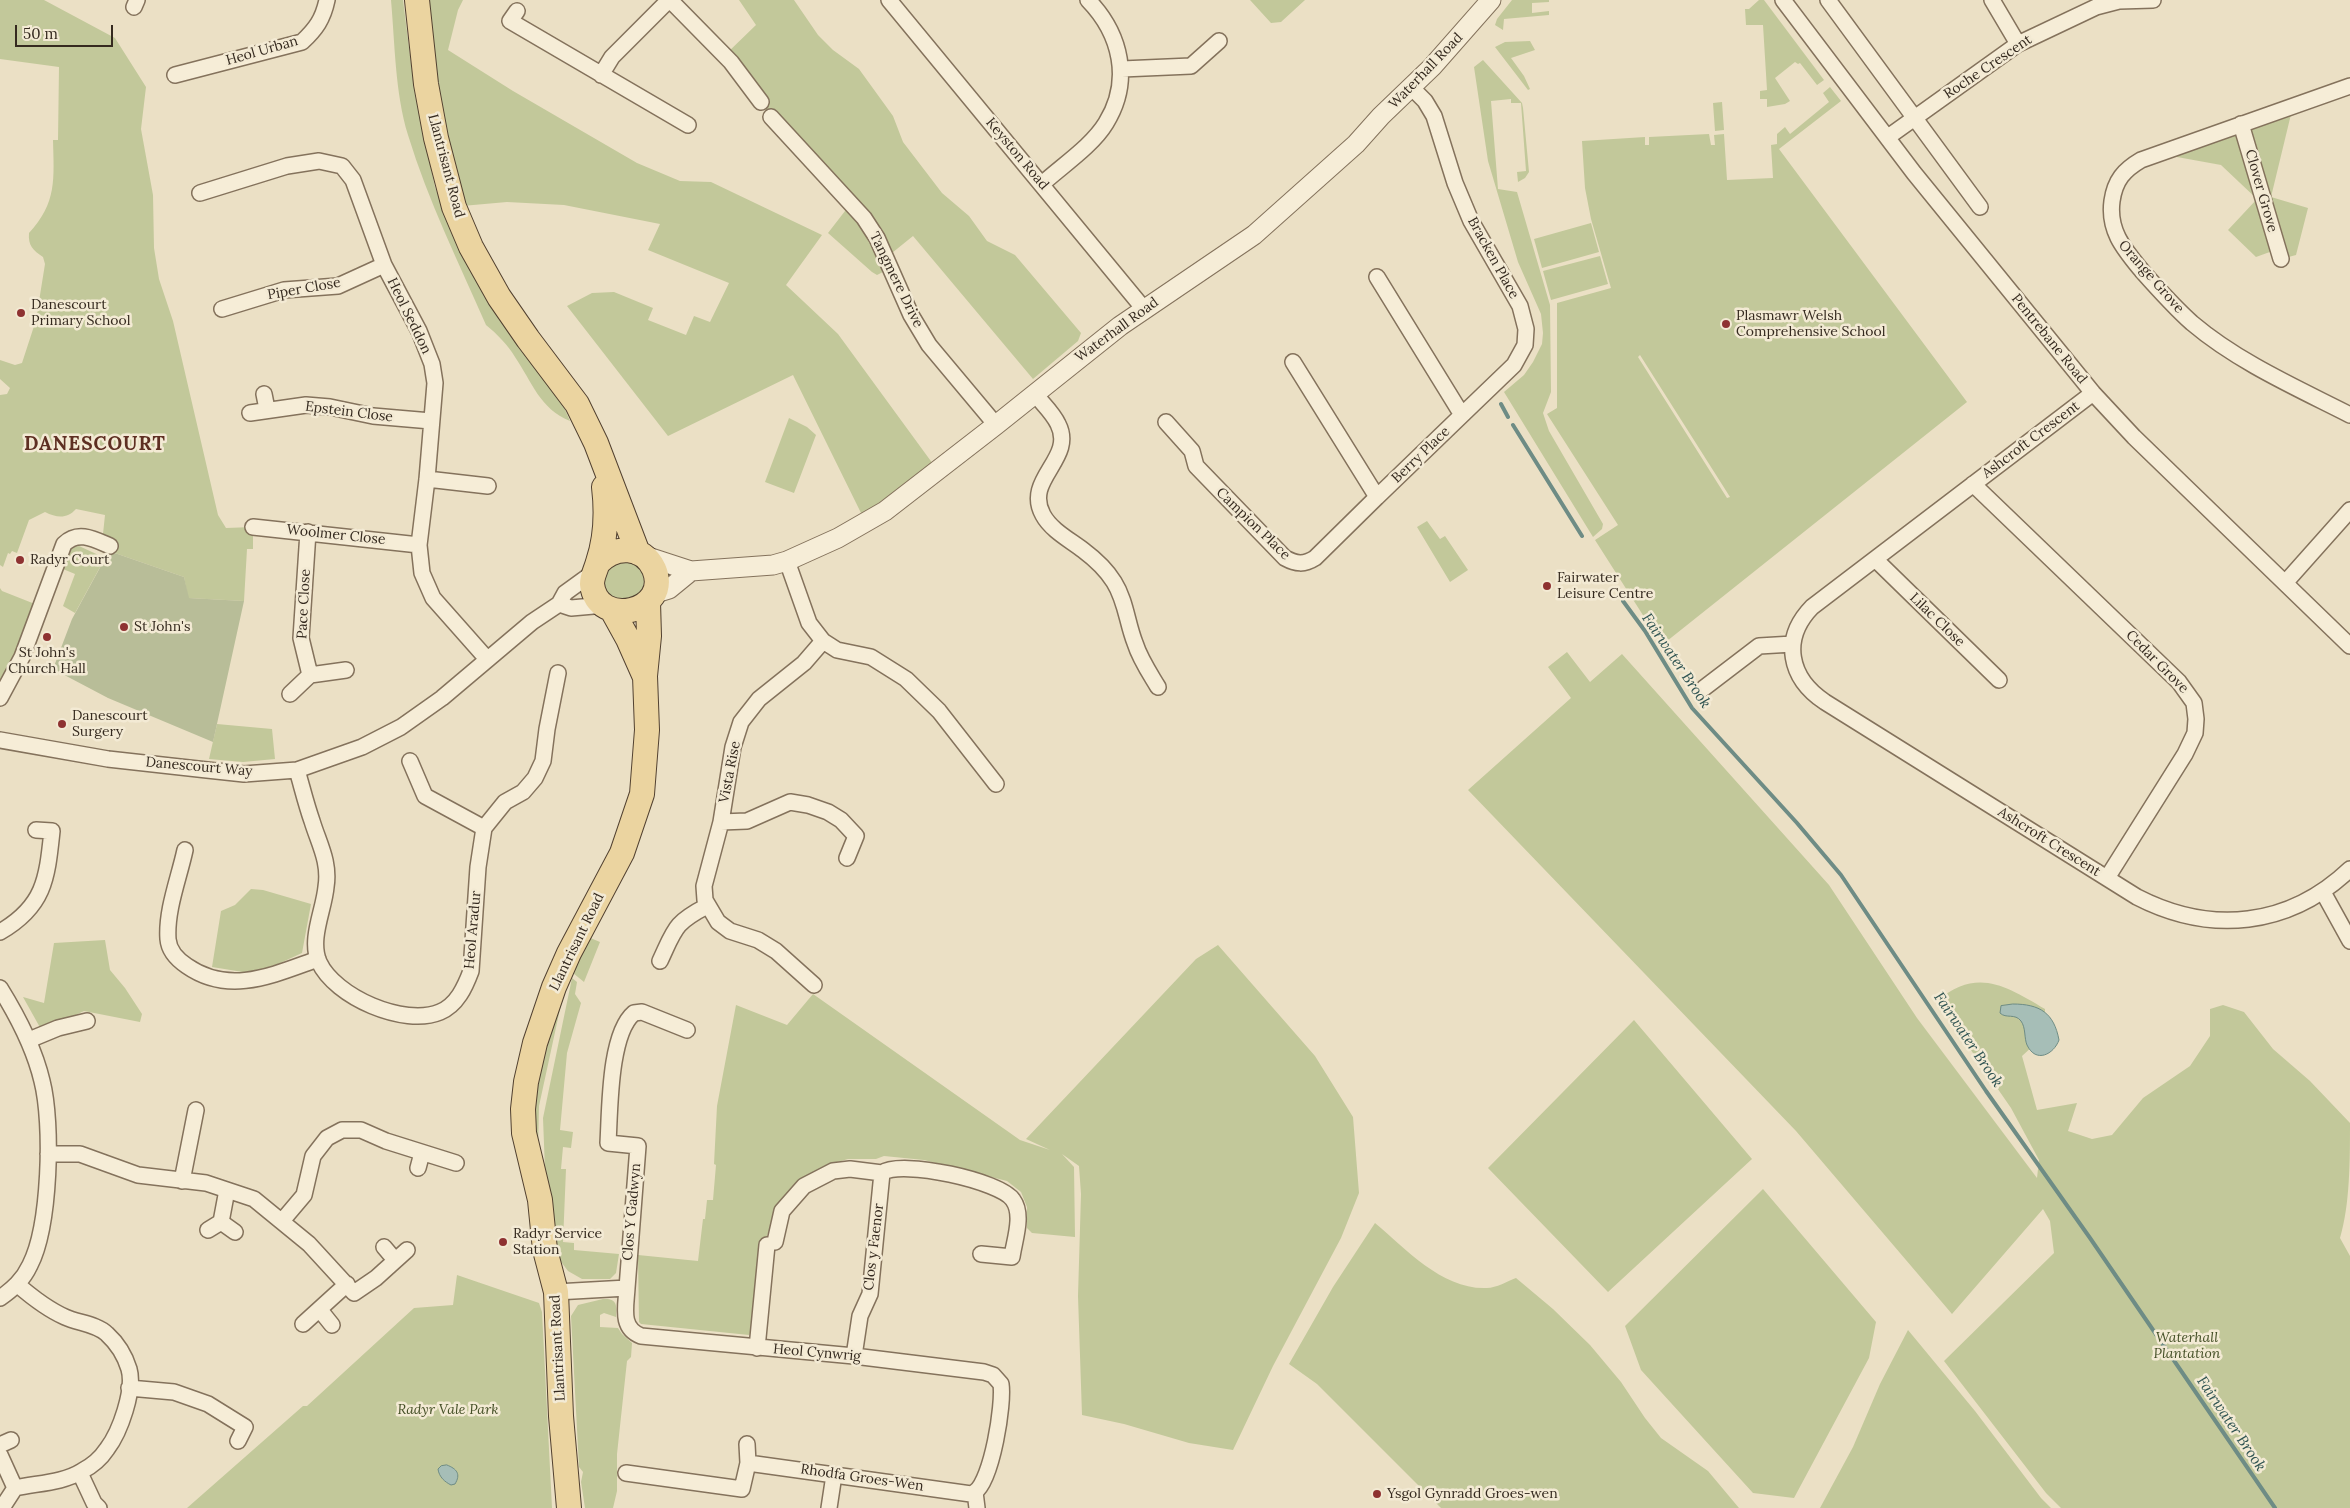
<!DOCTYPE html>
<html>
<head>
<meta charset="utf-8">
<style>
  body { margin:0 }
  #map { position:relative; width:2350px; height:1508px; overflow:hidden; background:#ebe0c5; font-family:Lora,serif }
  canvas { display:block }
  .scale { position:absolute; left:15px; top:25px; width:98px; height:22px; box-sizing:border-box; border:2px solid #352a1f; border-top:0; padding-left:6px; font-size:15px; line-height:18px; white-space:nowrap; color:#352a1f; -webkit-text-stroke:4px #f3ead4; paint-order:stroke }
</style>
</head>
<body>
<div id="map">
<canvas width="2350" height="1508"></canvas>
<div class="scale">50 m</div>
</div>
<script>
const context = document.querySelector('canvas').getContext('2d');
context.lineJoin = 'round';
function fillPath(path, color) { context.fillStyle = color; context.fill(path, 'evenodd'); }
function trace(path, color, width, dash) { context.strokeStyle = color; context.lineWidth = width; context.lineCap = dash ? 'butt' : 'round'; context.setLineDash(dash || []); context.stroke(path); }
function drawText(font, color, halo, rows, align = 'center') {
  context.font = font + ' Lora,serif'; context.lineWidth = 5; context.setLineDash([]); context.textBaseline = 'middle'; context.strokeStyle = halo; context.fillStyle = color; for (const [text, x, y, turn = 0] of rows) {
    context.save(); context.translate(x, y); context.rotate((+turn || 0) * Math.PI / 180); context.textAlign = isNaN(turn) ? turn : align; if (halo) context.strokeText(text, 0, 0); context.fillText(text, 0, 0); context.restore();
  }
}
fillPath(new Path2D(`
  M 0,0 L 44,0 L 115,38 L 146,87 L 141,129 L 153,195 L 154,248 L 159,279 L 173,321 L 218,515 L 226,528 L 253,527 L 253,549 L 247,549 L 244,601 L 188,598 L 184,577 L 109,551 L 110,541 L 103,534 L 105,515 L 76,509 C 67,519 57,518 45,512 L 29,520 L 17,553 L 12,551 L 10,554 L 8,553 L 3,567 L 0,565 L 0,395 L 7,394 L 10,388 L 0,379 L 0,360 L 15,365 L 22,363 L 36,320 L 45,264 L 43,257 C 33,250 28,246 29,233 C 57,203 54,179 53,140 L 58,140 L 59,67 L 0,59 Z
  M 391,0 L 403,0 L 415,95 L 435,187 L 455,239 L 560,398 L 570,421 C 540,409 532,382 515,357 C 508,345 497,334 486,325 C 459,263 428,201 408,135 C 395,92 395,45 391,0 Z
  M 423,0 L 463,0 L 458,10 L 448,50 L 513,91 L 637,163 L 680,181 L 711,182 L 822,235 L 786,285 L 838,334 L 933,464 L 862,515 L 793,375 L 668,436 L 567,306 L 592,293 L 614,292 L 653,308 L 648,320 L 686,335 L 694,316 L 710,322 L 729,283 L 648,250 L 660,224 L 564,205 L 507,202 L 462,206 L 450,158 Z
  M 739,0 L 794,0 L 818,35 L 833,50 L 859,69 L 893,116 L 903,142 L 942,193 L 969,216 L 987,241 L 1015,255 L 1081,333 L 1078,341 L 1033,379 L 913,236 L 887,257 L 891,268 L 877,275 L 872,272 L 828,233 L 852,202 L 771,117 L 725,55 L 756,25 Z
  M 1250,0 L 1305,0 L 1281,22 L 1271,23 Z
  M 1512,0 L 1549,0 L 1549,2 L 1532,3 L 1532,13 L 1549,11 L 1549,15 L 1504,19 L 1503,30 L 1495,25 L 1497,19 Z
  M 1759,0 L 1764,0 L 1824,80 L 1817,85 L 1800,63 L 1798,64 L 1795,62 L 1775,78 L 1790,101 L 1785,104 L 1767,107 L 1767,99 L 1760,99 L 1760,91 L 1767,90 L 1763,25 L 1746,25 L 1745,9 L 1749,9 Z
  M 1530,41 L 1535,50 L 1511,58 L 1524,76 L 1530,89 L 1528,90 L 1495,47 L 1505,42 Z
  M 1483,60 L 1522,103 L 1523,108 L 1529,172 L 1525,178 L 1518,182 L 1517,172 L 1526,171 L 1521,103 L 1511,103 L 1511,99 L 1491,101 L 1498,189 L 1517,192 L 1550,305 L 1551,392 L 1543,413 L 1549,431 L 1603,524 L 1602,529 L 1593,537 L 1504,392 L 1524,375 L 1533,362 L 1542,344 L 1543,333 L 1541,314 L 1518,262 L 1488,161 L 1474,67 Z
  M 1830,87 L 1841,101 L 1779,149 L 1967,402 L 1662,645 L 1595,540 L 1618,525 L 1547,414 L 1557,408 L 1557,303 L 1611,288 L 1591,219 L 1585,188 L 1582,141 L 1645,137 L 1645,145 L 1649,145 L 1649,137 L 1709,134 L 1711,145 L 1715,145 L 1714,135 L 1724,134 L 1727,180 L 1773,178 L 1771,145 L 1777,144 L 1777,134 L 1785,127 L 1790,134 L 1829,102 L 1823,93 ZM 1640,355 L 1730,497 L 1727,498 L 1638,357 Z
  M 1722,102 L 1724,130 L 1715,131 L 1713,103 Z
  M 2293,106 L 2271,197 L 2308,208 L 2296,255 L 2281,259 L 2278,249 L 2256,257 L 2228,230 L 2257,199 L 2221,165 L 2177,157 L 2164,151 Z
  M 1591,223 L 1599,252 L 1542,268 L 1534,239 Z
  M 1600,256 L 1608,284 L 1551,300 L 1543,271 Z
  M 789,418 L 807,427 L 816,435 L 794,493 L 765,482 Z
  M 1427,521 L 1440,539 L 1445,536 L 1468,570 L 1450,582 L 1417,527 Z
  M 79,546 L 105,558 L 75,613 L 63,606 L 75,574 L 63,569 L 71,548 Z
  M604 581a20 20 0 1 1 40 0a20 20 0 1 1-40 0Z
  M 0,588 L 2,591 L 40,606 L 0,698 Z
  M 1567,652 L 1590,682 L 1622,654 L 1829,885 L 1917,1018 L 2037,1178 L 2039,1160 L 2011,1108 L 1937,1001 C 1977,967 2006,986 2045,1009 L 2045,1035 L 2022,1056 L 2037,1110 L 2077,1103 L 2068,1131 L 2092,1139 L 2112,1135 L 2143,1098 L 2190,1066 L 2210,1036 L 2210,1009 L 2223,1005 L 2244,1012 L 2273,1049 L 2310,1081 L 2350,1123 C 2350,1160 2350,1205 2340,1238 L 2350,1256 L 2350,1508 L 2061,1508 L 2046,1493 L 1944,1361 L 2054,1253 L 2050,1221 L 2043,1209 L 1952,1314 L 1796,1131 L 1468,790 L 1571,698 L 1548,667 Z
  M 217,724 L 272,729 L 275,759 L 243,762 L 209,759 Z
  M 251,889 L 263,890 L 311,904 L 302,953 L 278,964 L 249,973 L 212,967 L 221,911 L 235,905 Z
  M 588,937 L 600,942 L 584,982 L 573,973 Z
  M 105,940 L 110,970 L 125,988 L 142,1014 L 140,1022 L 84,1011 L 42,1031 L 23,997 L 44,1003 L 54,943 Z
  M 1218,945 L 1315,1056 L 1353,1117 L 1359,1193 L 1341,1238 L 1273,1366 L 1233,1450 L 1189,1443 L 1124,1424 L 1082,1415 L 1078,1296 L 1081,1194 L 1079,1166 L 1062,1154 L 1074,1167 L 1075,1237 L 1032,1233 L 1027,1228 L 1027,1207 L 1021,1192 L 1007,1181 L 924,1160 L 884,1156 L 876,1159 L 848,1159 L 834,1163 L 799,1181 L 783,1198 L 778,1206 L 764,1244 L 759,1243 L 758,1253 L 760,1256 L 752,1330 L 749,1335 L 641,1324 L 639,1322 L 638,1255 L 698,1261 L 703,1219 L 705,1219 L 707,1200 L 713,1200 L 716,1165 L 714,1164 L 717,1106 L 736,1005 L 787,1025 L 813,994 L 1020,1140 L 1050,1150 L 1026,1139 L 1196,959 Z
  M 572,978 L 577,982 L 575,994 L 581,1003 L 567,1053 L 560,1130 L 573,1132 L 571,1148 L 563,1147 L 561,1169 L 566,1169 L 563,1242 L 574,1243 L 574,1250 L 619,1254 L 616,1273 L 610,1279 L 582,1279 L 568,1271 L 559,1259 L 554,1235 L 552,1200 L 545,1170 L 543,1118 Z
  M 565,986 L 539,1106 L 538,1151 L 530,1098 Z
  M 1634,1020 L 1752,1159 L 1608,1292 L 1488,1168 Z
  M 1763,1189 L 1876,1322 L 1869,1358 L 1794,1498 L 1753,1493 L 1641,1370 L 1625,1326 Z
  M 1375,1223 C 1407,1250 1443,1290 1487,1288 C 1496,1288 1508,1281 1516,1278 L 1553,1309 L 1590,1345 L 1621,1382 L 1645,1418 L 1661,1438 L 1708,1471 L 1739,1508 L 1441,1508 L 1317,1384 L 1289,1364 L 1333,1287 Z
  M 457,1275 L 539,1303 L 542,1312 L 552,1508 L 187,1508 L 303,1406 L 307,1406 L 414,1308 L 453,1305 Z
  M 603,1299 C 617,1298 617,1305 616,1317 L 604,1313 L 600,1315 L 600,1327 L 618,1328 L 622,1334 L 632,1343 L 631,1357 L 627,1361 L 617,1454 L 617,1491 L 613,1508 L 585,1508 L 581,1482 L 583,1472 L 579,1467 L 571,1316 L 578,1305 Z
  M 1908,1330 L 1975,1411 L 2041,1498 L 2051,1508 L 1820,1508 L 1853,1447 L 1880,1384 Z`), '#c2c89a');
fillPath(new Path2D(`
  M 109,551 L 184,577 L 189,598 L 244,601 L 213,742 L 108,698 L 53,669 L 72,619 Z`), '#b8bd98');
const water = new Path2D(`
  M 2013,1004 C 2040,1004 2054,1013 2059,1040 C 2054,1054 2036,1064 2027,1045 C 2024,1038 2026,1028 2021,1021 C 2015,1013 2006,1019 2000,1013 L 2001,1006 Z
  M 447,1465 C 457,1469 461,1474 455,1484 L 451,1485 C 445,1482 439,1477 438,1469 L 441,1466 Z`);
fillPath(water, '#a6beb7');
trace(water, '#6e8c85', 1);
trace(new Path2D(`
  M 1501,404 L 1508,417
  M 1513,425 L 1582,536
  M 1623,601 L 1645,631 L 1692,708 L 1797,823 L 1841,875 L 1986,1091 L 2090,1238 L 2275,1508`), '#6e8c85', 4);
const minor = new Path2D(`
  M 670,0 L 731,62 L 761,102
  M 889,0 L 1144,309
  M 1783,0 L 1914,173 L 2093,393 L 2134,437 L 2350,646
  M 1828,0 L 1980,207
  M 1992,0 L 2018,44
  M 134,7 L 137,0
  M 517,11 L 510,21 L 688,125
  M 1122,69 L 1191,66 L 1219,41
  M 175,75 L 302,42 C 316,29 323,19 327,0
  M 601,75 L 612,57 L 669,0
  M 2350,86 L 2141,160 C 2124,170 2115,180 2112,201 C 2108,231 2124,249 2142,271 C 2158,289 2174,307 2192,323 C 2238,362 2297,388 2350,415
  M 1412,88 L 1425,101 L 1434,116 L 1455,183 L 1471,221 L 1520,306 L 1526,329 L 1525,345 L 1514,365 L 1462,415
  M 771,117 L 864,218 L 877,238 L 911,315 L 929,345 L 996,425
  M 2241,124 L 2281,259
  M 1888,137 L 2018,44 L 2096,7 L 2119,1 L 2153,0
  M 1042,184 C 1063,165 1092,146 1106,123 C 1132,81 1121,34 1088,0
  M 200,193 L 287,166 L 319,161 L 342,166 L 353,180 L 384,265 L 419,331 L 432,364 L 435,383 L 427,479 L 419,545 L 422,573 L 433,598 L 487,659
  M 222,309 L 284,290 L 338,286 L 384,265
  M 1293,362 L 1377,497 L 1462,415 L 1377,277
  M 2093,393 L 1812,607 C 1781,639 1789,678 1825,702 L 2137,897 C 2211,935 2289,927 2350,869
  M 264,394 L 267,409
  M 1035,394 C 1042,403 1053,413 1058,424 C 1076,459 1023,479 1043,515 C 1051,530 1070,540 1083,550 C 1095,559 1106,569 1114,582 C 1126,601 1127,623 1135,643 C 1140,659 1149,672 1158,687
  M 250,413 L 306,405 L 330,407 L 373,416 L 431,421
  M 1166,422 L 1192,451 L 1196,466 L 1285,558 C 1296,564 1304,565 1315,558 L 1377,497
  M 427,479 L 488,486
  M 1973,484 L 2179,682 L 2194,703 L 2196,719 L 2195,733 L 2185,754 L 2107,878
  M 253,527 L 419,545
  M 308,532 L 301,638 L 310,675
  M 1875,559 L 1999,680
  M 787,561 L 809,623 L 823,641 L 837,650 L 871,657 L 906,679 L 939,711 L 996,784
  M 2285,583 L 2350,510
  M 559,604 L 571,608 L 605,605
  M 1704,688 L 1759,646 L 1793,644
  M 290,694 L 310,675 L 346,670
  M 0,698 L 22,657 L 64,544 C 78,530 94,539 110,546
  M 0,740 L 108,759 L 207,770 L 244,774 L 297,770 L 362,747 L 401,727 L 442,698 L 532,622 L 559,604 L 565,593 L 594,572
  M 410,761 L 425,796 L 484,828
  M 297,770 C 302,787 306,804 312,821 C 319,844 330,862 326,887 C 324,910 309,939 319,962 C 335,997 404,1027 440,1012 C 457,1005 465,987 471,971 L 478,867 L 484,828 L 505,802 L 523,792 L 535,778 L 543,761 L 547,729 L 558,673
  M 721,822 L 747,821 L 790,802 L 808,805 L 828,812 L 841,820 L 856,836 L 847,858
  M 185,850 C 179,878 166,910 168,939 C 169,952 178,960 187,966 C 230,996 275,974 318,959
  M 2323,892 L 2350,941
  M 0,932 C 45,906 47,878 52,831 L 36,830
  M 660,961 C 675,929 674,923 707,906
  M 814,985 L 776,951 L 758,940 L 730,931 L 718,922 L 705,900 L 704,886 L 721,822 L 733,747 L 741,722 L 759,699 L 804,663 L 823,641
  M 0,988 C 18,1017 34,1047 42,1081 C 53,1124 50,1226 30,1265 C 23,1280 13,1289 0,1298
  M 29,1040 L 58,1028 L 87,1021
  M 48,1154 L 80,1154 L 138,1175 L 206,1183 L 254,1199 L 309,1244 L 354,1293 L 376,1278 L 407,1250
  M 418,1168 L 422,1153
  M 182,1181 L 196,1110
  M 282,1221 L 304,1195 L 313,1156 L 327,1138 L 342,1130 L 361,1130 L 386,1141 L 456,1163
  M 221,1222 L 235,1232
  M 208,1230 L 221,1222 L 227,1190
  M 775,1242 L 782,1211 L 804,1186 L 833,1171 L 850,1169 L 882,1173
  M 384,1247 L 395,1260
  M 627,1288 L 638,1146 L 608,1143 C 610,1110 609,1034 634,1013 L 642,1012 L 687,1030
  M 556,1292 L 627,1288 C 626,1307 620,1328 641,1336 L 854,1356 L 984,1372 L 993,1375 L 1001,1384 C 1004,1404 992,1480 975,1492
  M 320,1310 L 332,1325
  M 303,1324 L 347,1284
  M 757,1348 L 767,1245
  M 854,1356 L 860,1316 L 870,1294 L 882,1173 C 901,1159 1001,1181 1013,1200 C 1024,1215 1014,1241 1012,1257 L 981,1254
  M 129,1388 L 174,1392 L 208,1404 L 245,1427 L 238,1441
  M 747,1444 L 748,1463
  M 0,1445 L 11,1440
  M 0,1455 L 15,1488
  M 80,1473 L 94,1503 L 99,1508
  M 626,1473 L 742,1489 L 748,1463 L 971,1494 L 975,1492
  M 975,1492 L 977,1508
  M 2,1508 L 15,1488 C 37,1483 63,1483 82,1471 C 92,1466 101,1458 107,1449 C 120,1432 135,1390 129,1369 C 125,1356 118,1344 107,1334 C 97,1324 78,1323 65,1317 C 47,1309 33,1298 18,1285
  M 829,1508 L 834,1475`);
const tertiary = new Path2D(`
  M 645,556 L 691,571 L 773,565 L 787,561 L 838,538 L 885,511 L 996,425 L 1120,326 L 1254,235 L 1356,144 L 1381,116 L 1432,67 L 1491,0
  M 653,594 L 669,589 L 691,571`);
const primary = new Path2D(`
  M 417,0 L 426,84 L 436,138 L 454,207 L 471,247 L 499,297 L 528,339 L 577,404 L 596,443 L 638,553
  M 598,563 C 615,545 643,545 654,569 C 672,612 597,630 592,584 C 592,576 596,570 598,562 C 606,538 607,512 604,487
  M 612,610 L 628,639 L 644,675
  M 569,1508 L 561,1416 L 556,1292 L 545,1250 L 540,1200 L 524,1133 L 523,1109 L 526,1082 L 535,1043 L 554,987 L 569,953 L 622,853 L 642,794 L 647,730 L 645,676 L 649,636 L 648,602`);
trace(minor, '#84725c', 18);
trace(tertiary, '#84725c', 21);
trace(primary, '#524130', 26);
trace(minor, '#f6edd7', 15);
trace(tertiary, '#f6edd7', 19);
trace(primary, '#ebd4a0', 24);
for (const [x, y, r, color] of [
  [21,313,5,"#8e3231"],
  [1726,324,5,"#8e3231"],
  [20,560,5,"#8e3231"],
  [1547,586,5,"#8e3231"],
  [124,627,5,"#8e3231"],
  [47,637,5,"#8e3231"],
  [62,724,5,"#8e3231"],
  [503,1242,5,"#8e3231"],
  [1377,1494,5,"#8e3231"]
]) { const dot = new Path2D(); dot.arc(x, y, r, 0, 2 * Math.PI); context.fillStyle = color; context.fill(dot); trace(dot, '#f3ead4', 2); }
drawText('14px', '#352a1f', '#f3ead4', [
  ["Heol Urban",262,51,-16],
  ["Roche Crescent",1988,67,-34],
  ["Waterhall Road",1426,71,-46],
  ["Keyston Road",1017,154,50],
  ["Llantrisant Road",446,166,75],
  ["Clover Grove",2261,191,74],
  ["Bracken Place",1493,258,61],
  ["Orange Grove",2151,277,49],
  ["Tangmere Drive",896,280,64],
  ["Piper Close",304,289,-10],
  ["Heol Seddon",409,316,64],
  ["Waterhall Road",1117,330,-36],
  ["Pentrebane Road",2049,339,51],
  ["Epstein Close",349,412,7],
  ["Ashcroft Crescent",2031,440,-37],
  ["Berry Place",1421,455,-44],
  ["Campion Place",1253,524,44],
  ["Woolmer Close",336,535,6],
  ["Pace Close",304,604,-87],
  ["Lilac Close",1937,620,44],
  ["Cedar Grove",2157,662,45],
  ["Danescourt Way",199,767,5],
  ["Vista Rise",730,772,-79],
  ["Ashcroft Crescent",2049,842,32],
  ["Heol Aradur",473,930,-85],
  ["Llantrisant Road",577,942,-64],
  ["Clos Y Gadwyn",632,1212,-85],
  ["Clos y Faenor",874,1247,-83],
  ["Llantrisant Road",558,1348,-93],
  ["Heol Cynwrig",817,1353,5],
  ["Rhodfa Groes-Wen",862,1478,8]
]);
drawText('14px', '#352a1f', '#f3ead4', [
  ["Danescourt",31,305],
  ["Primary School",31,321],
  ["Plasmawr Welsh",1736,316],
  ["Comprehensive School",1736,332],
  ["Radyr Court",30,560],
  ["Fairwater",1557,578],
  ["Leisure Centre",1557,594],
  ["St John's",134,627],
  ["St John's",47,653,"center"],
  ["Church Hall",47,669,"center"],
  ["Danescourt",72,716],
  ["Surgery",72,732],
  ["Radyr Service",513,1234],
  ["Station",513,1250],
  ["Ysgol Gynradd Groes-wen",1387,1494]
], 'left');
drawText('italic 14px', '#455027', '#f3ead4', [
  ["Waterhall",2187,1338],
  ["Plantation",2187,1354],
  ["Radyr Vale Park",448,1410]
]);
drawText('italic 15px', '#305452', '#f3ead4', [
  ["Fairwater Brook",1676,661,56],
  ["Fairwater Brook",1968,1040,56],
  ["Fairwater Brook",2231,1424,56]
]);
context.letterSpacing = '1px';
drawText('bold 19px', '#5e2f22', '#f3ead4', [
  ["DANESCOURT",95,445]
]);
context.letterSpacing = '0px';
</script>
</body>
</html>
